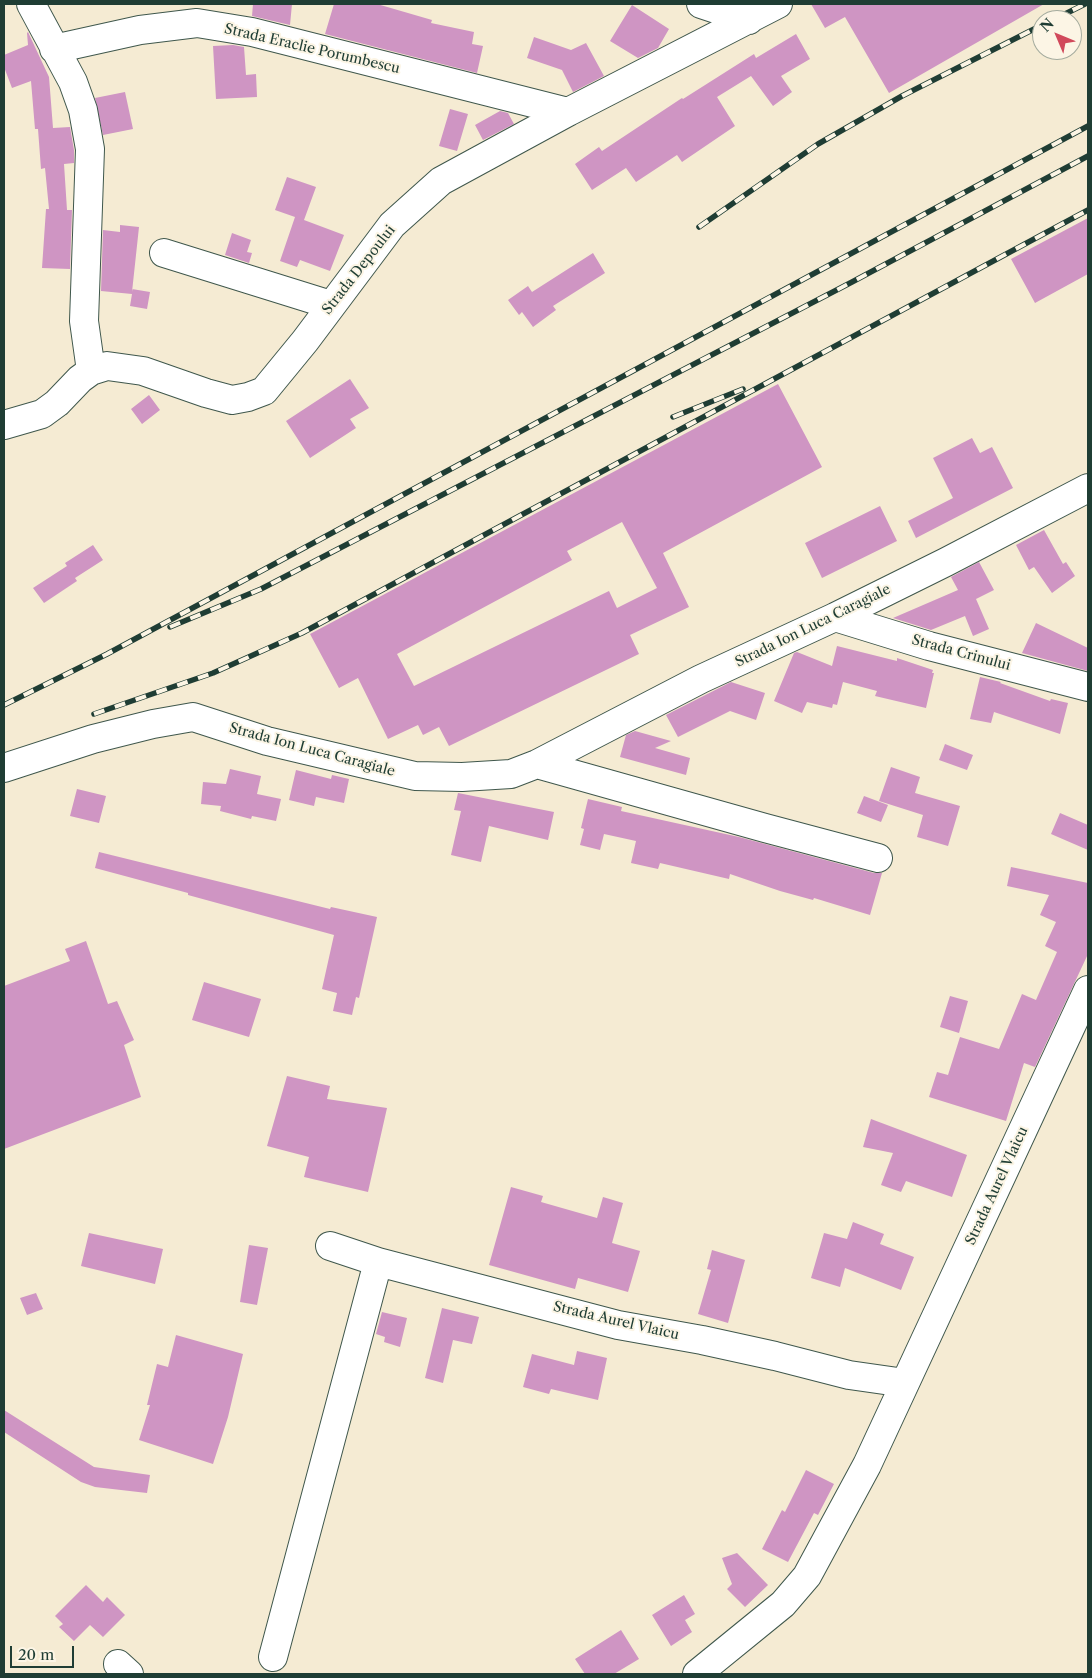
<!DOCTYPE html>
<html>
<head>
<meta charset="utf-8">
<style>
  body { margin:0 }
  #map { position:relative; width:1092px; height:1678px; overflow:hidden; background:#f5ebd3; font-family:"Libre Caslon Text",serif }
  canvas { display:block }
  .frame { position:absolute; inset:0; border:5px solid #1f3d34; pointer-events:none }
  .north { position:absolute; left:1032px; top:10px; width:50px; height:50px; box-sizing:border-box; background:#fcf5e5; border:1px solid #a4ab9e; border-radius:50%; rotate:315deg; font-size:14px; font-weight:700; line-height:20px; text-align:center; color:#1f3d34 }
  .north::after { content:''; display:block; margin:auto; width:18px; height:22px; background:#d1495b; clip-path:polygon(50% 0,100% 100%,50% 72%,0 100%) }
  .scale { position:absolute; left:10px; top:1646px; width:64px; height:22px; box-sizing:border-box; border:2px solid #1f3d34; border-top:0; padding-left:6px; font-size:15px; line-height:18px; white-space:nowrap; color:#1f3d34; -webkit-text-stroke:4px #fcf5e5; paint-order:stroke }
</style>
</head>
<body>
<div id="map">
<canvas width="1092" height="1678"></canvas>
<div class="frame"></div>
<div class="north">N</div>
<div class="scale">20 m</div>
</div>
<script>
const context = document.querySelector('canvas').getContext('2d');
context.lineJoin = 'round';
function fillPath(path, color) { context.fillStyle = color; context.fill(path, 'evenodd'); }
function trace(path, color, width, dash) { context.strokeStyle = color; context.lineWidth = width; context.lineCap = dash ? 'butt' : 'round'; context.setLineDash(dash || []); context.stroke(path); }
function drawText(font, color, halo, rows, align = 'center') {
  context.font = font + ' "Libre Caslon Text",serif'; context.lineWidth = 4; context.setLineDash([]); context.textBaseline = 'middle'; context.strokeStyle = halo; context.fillStyle = color; for (const [text, x, y, turn = 0] of rows) {
    context.save(); context.translate(x, y); context.rotate((+turn || 0) * Math.PI / 180); context.textAlign = isNaN(turn) ? turn : align; if (halo) context.strokeText(text, 0, 0); context.fillText(text, 0, 0); context.restore();
  }
}
fillPath(new Path2D(`
  M 253,4 L 292,4 L 290,25 L 252,16 Z
  M 334,4 L 377,4 L 432,20 L 431,23 L 474,32 L 472,44 L 483,46 L 477,73 L 325,34 Z
  M 811,4 L 1044,4 L 889,93 L 845,17 L 825,28 Z
  M 632,5 L 669,29 L 658,48 L 638,58 L 610,41 Z
  M 28,32 L 49,77 L 53,128 L 70,127 L 74,150 L 74,163 L 64,164 L 67,210 L 72,210 L 70,269 L 42,268 L 46,209 L 49,209 L 45,168 L 41,169 L 38,129 L 35,129 L 31,81 L 12,88 L 4,67 L 4,55 L 28,45 L 27,33 Z
  M 796,34 L 810,59 L 781,76 L 792,92 L 773,106 L 751,76 L 717,97 L 735,126 L 682,162 L 677,155 L 636,182 L 626,168 L 592,190 L 575,164 L 599,147 L 602,151 L 682,98 L 683,99 L 754,54 L 756,58 Z
  M 534,37 L 571,50 L 586,43 L 604,76 L 573,92 L 562,70 L 527,58 Z
  M 233,45 L 244,47 L 246,75 L 256,74 L 257,97 L 216,99 L 213,46 Z
  M 125,92 L 133,129 L 103,135 L 95,98 Z
  M 450,109 L 468,114 L 457,151 L 439,146 Z
  M 500,111 L 508,113 L 514,124 L 483,140 L 475,125 Z
  M 287,177 L 316,187 L 304,220 L 344,235 L 330,271 L 300,260 L 297,267 L 280,261 L 295,217 L 275,210 Z
  M 1088,218 L 1088,274 L 1035,303 L 1011,259 Z
  M 120,225 L 139,227 L 132,292 L 132,289 L 150,292 L 147,309 L 130,306 L 132,294 L 101,291 L 103,230 L 120,232 Z
  M 232,233 L 251,240 L 247,252 L 252,253 L 249,263 L 225,255 Z
  M 593,253 L 605,273 L 553,306 L 556,310 L 533,327 L 522,312 L 519,315 L 508,300 L 528,286 L 532,292 Z
  M 350,379 L 369,408 L 350,419 L 356,428 L 310,458 L 286,421 Z
  M 778,384 L 822,467 L 663,553 L 689,607 L 630,635 L 639,654 L 449,746 L 439,727 L 423,735 L 418,725 L 388,739 L 358,678 L 339,688 L 310,634 ZM 622,522 L 657,588 L 617,608 L 609,591 L 414,686 L 397,654 L 572,560 L 567,551 Z
  M 149,395 L 160,410 L 142,424 L 131,409 Z
  M 972,438 L 980,453 L 992,447 L 1013,488 L 916,538 L 908,521 L 953,498 L 933,458 Z
  M 880,506 L 897,541 L 822,578 L 805,543 Z
  M 1044,530 L 1063,564 L 1066,562 L 1075,576 L 1052,593 L 1034,567 L 1029,570 L 1016,545 Z
  M 93,545 L 103,560 L 75,578 L 77,581 L 44,603 L 33,588 L 67,566 L 65,563 Z
  M 979,562 L 994,590 L 976,599 L 989,629 L 973,636 L 965,616 L 931,630 L 893,618 L 958,590 L 951,577 Z
  M 1036,623 L 1088,648 L 1088,671 L 1022,653 Z
  M 837,646 L 897,661 L 897,658 L 933,670 L 932,673 L 934,673 L 926,708 L 875,696 L 877,691 L 843,682 L 837,705 L 833,704 L 832,708 L 807,702 L 802,713 L 774,701 L 794,653 L 797,652 L 832,666 Z
  M 980,677 L 1001,682 L 1000,683 L 1050,701 L 1051,699 L 1068,703 L 1060,734 L 994,712 L 991,723 L 970,719 Z
  M 731,682 L 765,693 L 756,720 L 730,711 L 678,737 L 666,715 Z
  M 635,731 L 671,741 L 655,748 L 690,758 L 686,775 L 620,757 L 626,735 Z
  M 945,744 L 973,755 L 967,770 L 939,760 Z
  M 891,767 L 920,777 L 915,793 L 960,806 L 948,846 L 917,837 L 923,815 L 879,801 Z
  M 230,769 L 261,776 L 257,794 L 281,799 L 276,821 L 252,816 L 251,819 L 220,811 L 221,806 L 201,804 L 203,782 L 226,784 Z
  M 296,770 L 331,779 L 332,775 L 349,779 L 344,803 L 316,797 L 314,806 L 289,800 Z
  M 77,789 L 106,796 L 99,823 L 70,816 Z
  M 458,793 L 554,812 L 548,840 L 489,826 L 481,862 L 451,855 L 461,811 L 454,810 Z
  M 864,796 L 888,805 L 881,822 L 857,813 Z
  M 588,799 L 622,807 L 621,811 L 739,837 L 874,873 L 882,873 L 870,915 L 814,898 L 813,900 L 780,891 L 730,874 L 729,879 L 660,863 L 658,869 L 631,863 L 636,841 L 604,834 L 600,850 L 580,845 L 584,829 L 581,828 Z
  M 1060,813 L 1088,825 L 1088,850 L 1051,834 Z
  M 99,852 L 330,909 L 331,907 L 377,917 L 359,998 L 356,997 L 352,1015 L 333,1011 L 337,993 L 322,989 L 334,935 L 188,895 L 188,893 L 95,868 Z
  M 1011,867 L 1088,883 L 1088,954 L 1035,1067 L 1024,1063 L 1006,1121 L 929,1097 L 937,1072 L 948,1075 L 960,1037 L 999,1049 L 1022,994 L 1036,1000 L 1057,952 L 1045,946 L 1056,922 L 1040,915 L 1049,895 L 1007,886 Z
  M 86,941 L 108,1004 L 117,1001 L 134,1040 L 124,1045 L 141,1097 L 4,1149 L 4,986 L 70,961 L 65,949 Z
  M 204,982 L 261,999 L 249,1037 L 192,1020 Z
  M 950,996 L 968,1001 L 959,1033 L 940,1027 Z
  M 287,1076 L 330,1086 L 327,1099 L 387,1108 L 368,1192 L 304,1177 L 309,1157 L 267,1146 Z
  M 871,1119 L 967,1155 L 952,1197 L 906,1181 L 901,1192 L 881,1185 L 893,1153 L 863,1147 Z
  M 511,1187 L 543,1196 L 541,1202 L 597,1218 L 603,1197 L 623,1203 L 612,1243 L 640,1251 L 628,1292 L 578,1278 L 575,1289 L 489,1265 Z
  M 853,1222 L 884,1234 L 880,1244 L 914,1257 L 901,1290 L 845,1268 L 840,1287 L 811,1278 L 824,1233 L 847,1239 Z
  M 89,1233 L 163,1249 L 155,1284 L 81,1266 Z
  M 249,1245 L 268,1248 L 257,1305 L 240,1302 Z
  M 712,1250 L 745,1260 L 728,1323 L 698,1314 L 711,1270 L 707,1269 Z
  M 36,1293 L 43,1309 L 27,1315 L 20,1298 Z
  M 442,1308 L 479,1317 L 472,1344 L 453,1340 L 443,1383 L 425,1378 Z
  M 382,1312 L 407,1318 L 400,1347 L 384,1342 L 385,1337 L 376,1334 Z
  M 176,1335 L 243,1354 L 228,1417 L 213,1464 L 139,1440 L 150,1405 L 147,1405 L 157,1364 L 168,1367 Z
  M 577,1351 L 607,1358 L 598,1400 L 551,1389 L 549,1394 L 523,1387 L 532,1354 L 574,1365 Z
  M 4,1410 L 94,1467 L 150,1475 L 147,1493 L 95,1487 L 81,1482 L 4,1432 Z
  M 806,1470 L 834,1484 L 818,1515 L 814,1513 L 788,1562 L 762,1549 L 782,1510 L 785,1512 Z
  M 737,1553 L 768,1585 L 745,1607 L 727,1589 L 732,1584 L 722,1558 Z
  M 86,1585 L 103,1602 L 107,1597 L 125,1615 L 103,1637 L 90,1625 L 74,1641 L 59,1627 L 63,1624 L 55,1616 Z
  M 684,1595 L 695,1614 L 685,1620 L 692,1632 L 671,1646 L 652,1615 Z
  M 621,1630 L 639,1659 L 614,1674 L 585,1674 L 575,1659 Z`), '#cf95c3');
const minor = new Path2D(`
  M 31,4 L 73,82 L 83,110 L 90,149 L 84,321 L 91,371
  M 701,4 L 749,20
  M 54,49 L 140,30 L 197,23 L 252,32 L 568,112
  M 164,253 L 331,305
  M 4,425 L 42,414 L 57,403 L 80,379 L 91,371 L 107,366 L 143,371 L 206,393 L 232,400 L 248,397 L 264,391 L 305,341 L 392,225 L 441,181 L 568,112 L 778,4
  M 835,617 L 929,646 L 1088,687
  M 537,764 L 765,828 L 878,858
  M 4,768 L 93,739 L 153,724 L 193,717 L 267,741 L 415,776 L 462,777 L 511,774 L 537,764 L 701,679 L 835,617 L 946,562 L 1088,488
  M 330,1246 L 378,1262 L 618,1325 L 702,1340 L 775,1356 L 849,1375 L 905,1383
  M 273,1657 L 378,1262
  M 118,1664 L 129,1674
  M 697,1674 L 783,1604 L 807,1576 L 867,1465 L 1088,990`);
trace(minor, '#3f574c', 30);
trace(minor, '#fff', 28);
const rail = new Path2D(`
  M 1053,20 L 1085,4
  M 699,227 L 818,144 L 902,96 L 1042,25
  M 673,417 L 743,389
  M 170,627 L 261,589 L 852,282 L 1088,156
  M 4,705 L 107,654 L 1088,126
  M 94,714 L 213,673 L 302,633 L 1088,210`);
trace(rail, '#1f3d34', 5.5);
trace(rail, '#fcf5e5', 4, [11]);
drawText('14px', '#1f3d34', '#fcf5e5', [
  ["Strada Eraclie Porumbescu",312,49,13],
  ["Strada Depoului",359,270,-52],
  ["Strada Ion Luca Caragiale",813,626,-26],
  ["Strada Crinului",961,653,15],
  ["Strada Ion Luca Caragiale",312,750,15],
  ["Strada Aurel Vlaicu",997,1186,-65],
  ["Strada Aurel Vlaicu",616,1321,13]
]);
</script>
</body>
</html>
